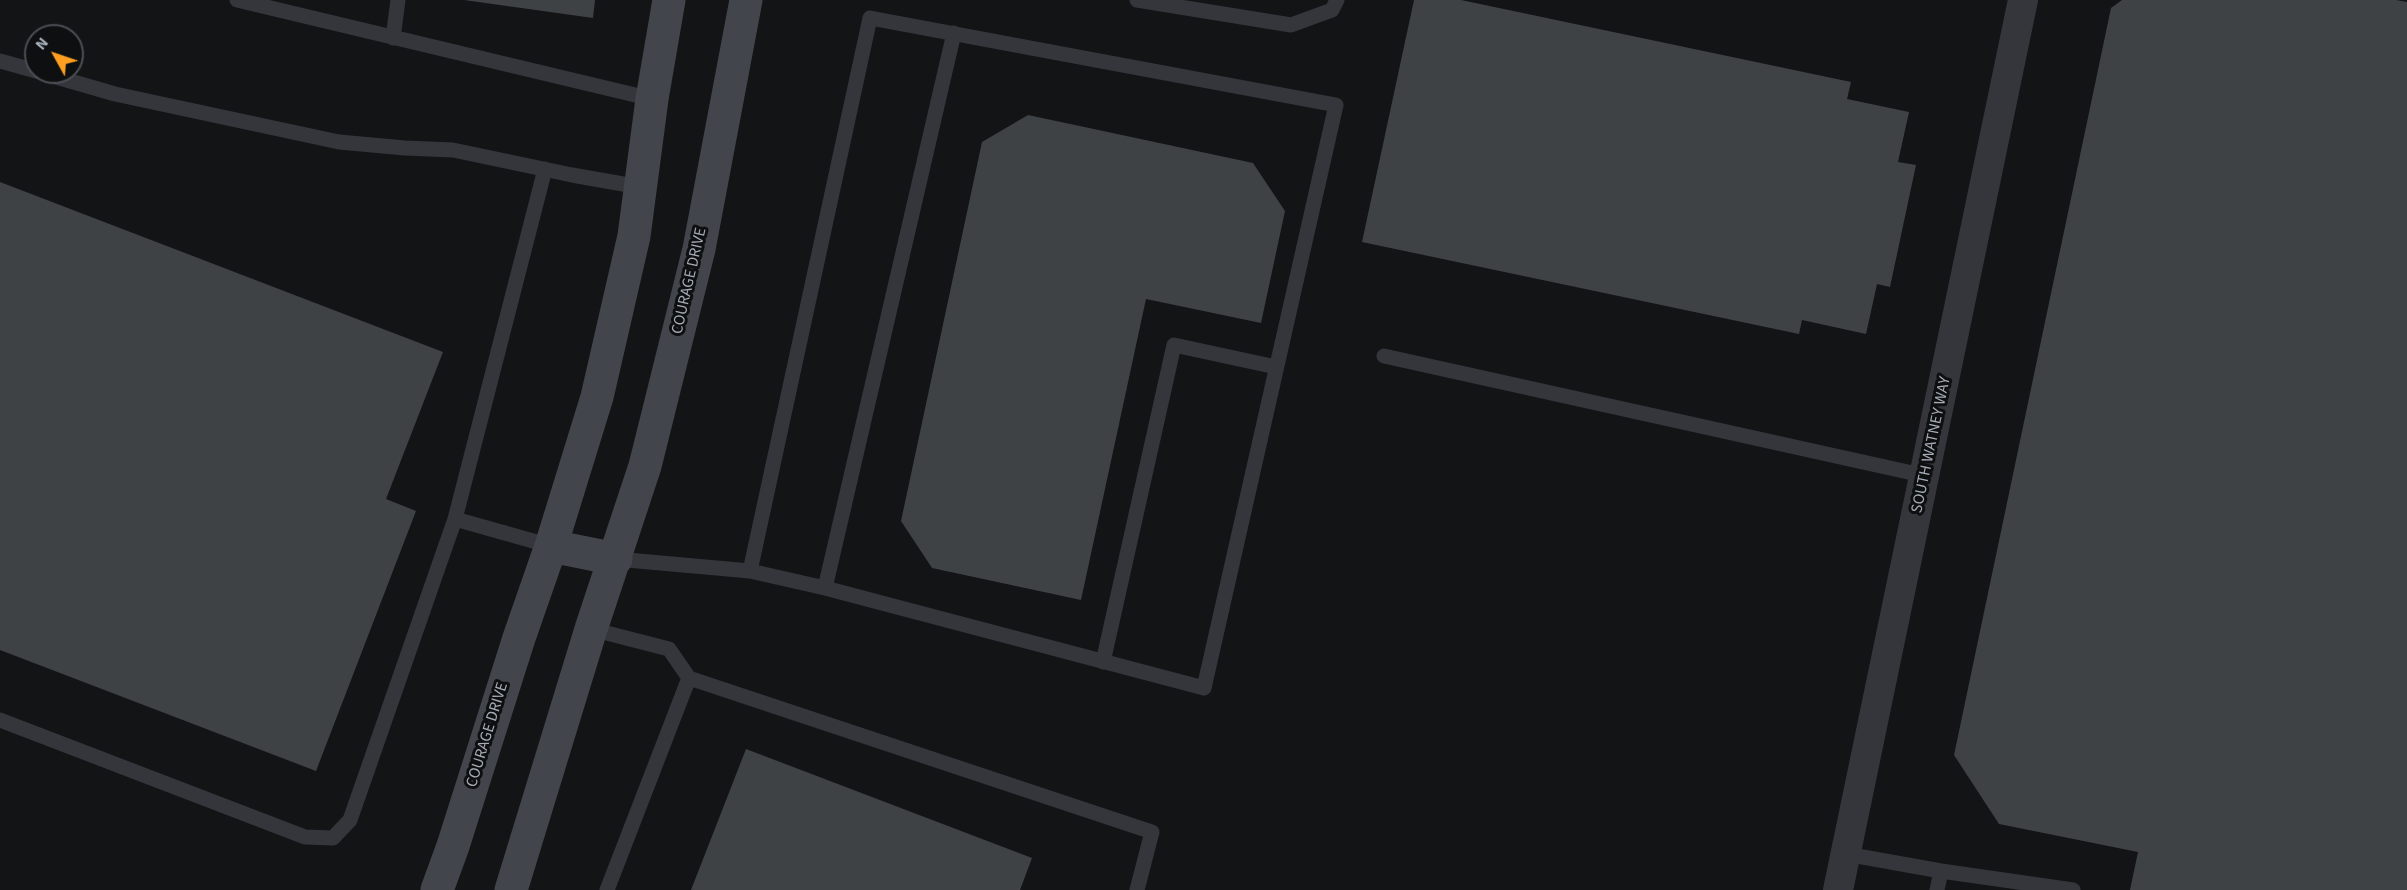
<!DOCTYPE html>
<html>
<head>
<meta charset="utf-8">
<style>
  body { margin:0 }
  #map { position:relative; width:2407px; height:890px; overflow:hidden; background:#131415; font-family:"Source Sans 3",sans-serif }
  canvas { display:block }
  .north { position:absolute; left:24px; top:24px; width:60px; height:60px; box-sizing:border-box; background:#0e0f10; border:2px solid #4a4e53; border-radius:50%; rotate:310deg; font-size:16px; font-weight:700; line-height:24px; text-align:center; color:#a4acb7 }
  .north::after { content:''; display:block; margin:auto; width:21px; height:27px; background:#ff9f22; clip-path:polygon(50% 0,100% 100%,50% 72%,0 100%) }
</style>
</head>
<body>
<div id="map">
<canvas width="2407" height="890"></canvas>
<div class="north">N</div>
</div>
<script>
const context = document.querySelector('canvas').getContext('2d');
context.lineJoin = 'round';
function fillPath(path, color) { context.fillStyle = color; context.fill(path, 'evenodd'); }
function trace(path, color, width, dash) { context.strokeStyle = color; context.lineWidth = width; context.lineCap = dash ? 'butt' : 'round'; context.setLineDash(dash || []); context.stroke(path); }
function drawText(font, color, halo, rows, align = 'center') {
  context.font = font + ' "Source Sans 3",sans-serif'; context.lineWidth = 6; context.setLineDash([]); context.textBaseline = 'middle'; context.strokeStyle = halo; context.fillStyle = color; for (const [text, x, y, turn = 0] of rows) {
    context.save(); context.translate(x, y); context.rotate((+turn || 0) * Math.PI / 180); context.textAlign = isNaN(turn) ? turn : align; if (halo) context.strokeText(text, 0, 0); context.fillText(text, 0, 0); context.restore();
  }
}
fillPath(new Path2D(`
  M 464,0 L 595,0 L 593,18 Z
  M 1414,0 L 1461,0 L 1851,82 L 1847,99 L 1909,112 L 1898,162 L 1916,165 L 1890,287 L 1877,284 L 1866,334 L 1802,320 L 1799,334 L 1362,242 Z
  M 2122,0 L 2396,0 L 2407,2 L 2407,890 L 2130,890 L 2138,852 L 1999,824 L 1954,755 L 2111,8 Z
  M 1028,115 L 1253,163 L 1285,211 L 1261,323 L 1146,299 L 1081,600 L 932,568 L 901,521 L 982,142 Z
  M 0,182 L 443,352 L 386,499 L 416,511 L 316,771 L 0,650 Z
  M 746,749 L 1032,858 L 1020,890 L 691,890 Z`), '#3f4245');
trace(new Path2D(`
  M 237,0 L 652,99
  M 1137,0 L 1291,25 L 1332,10 L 1337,0
  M 393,38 L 398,0
  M 0,61 L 36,71
  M 39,72 L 115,94 L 339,142 L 405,148 L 453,150 L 572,175 L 640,187
  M 1384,356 L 1926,476
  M 455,519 L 551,546
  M 616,559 L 750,571 L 870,18 L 1336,105 L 1204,688 L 825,588 L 750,571
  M 825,588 L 954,33
  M 591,629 L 669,649 L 689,678 L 1152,832 L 1137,890
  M 1103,662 L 1174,345 L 1276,367
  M 0,720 L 305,837 L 333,838 L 350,820 L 455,519 L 545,169
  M 1846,854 L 1941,871 L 1937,890
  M 1941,871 L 2073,890
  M 607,890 L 689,678`), '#34363b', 15);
trace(new Path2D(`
  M 1838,890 L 2023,0`), '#34363b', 30);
trace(new Path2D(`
  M 551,546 L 616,559
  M 437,890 L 453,846 L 519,638 L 551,546 L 597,397 L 634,236 L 652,99 L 669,0
  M 511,890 L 591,629 L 645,466 L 699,249 L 746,0`), '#42454b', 33);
drawText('16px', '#a4acb7', '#0e0f10', [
  ["COURAGE DRIVE",690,281,-77],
  ["SOUTH WATNEY WAY",1932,445,-78],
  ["COURAGE DRIVE",488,735,-73]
]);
</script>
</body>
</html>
